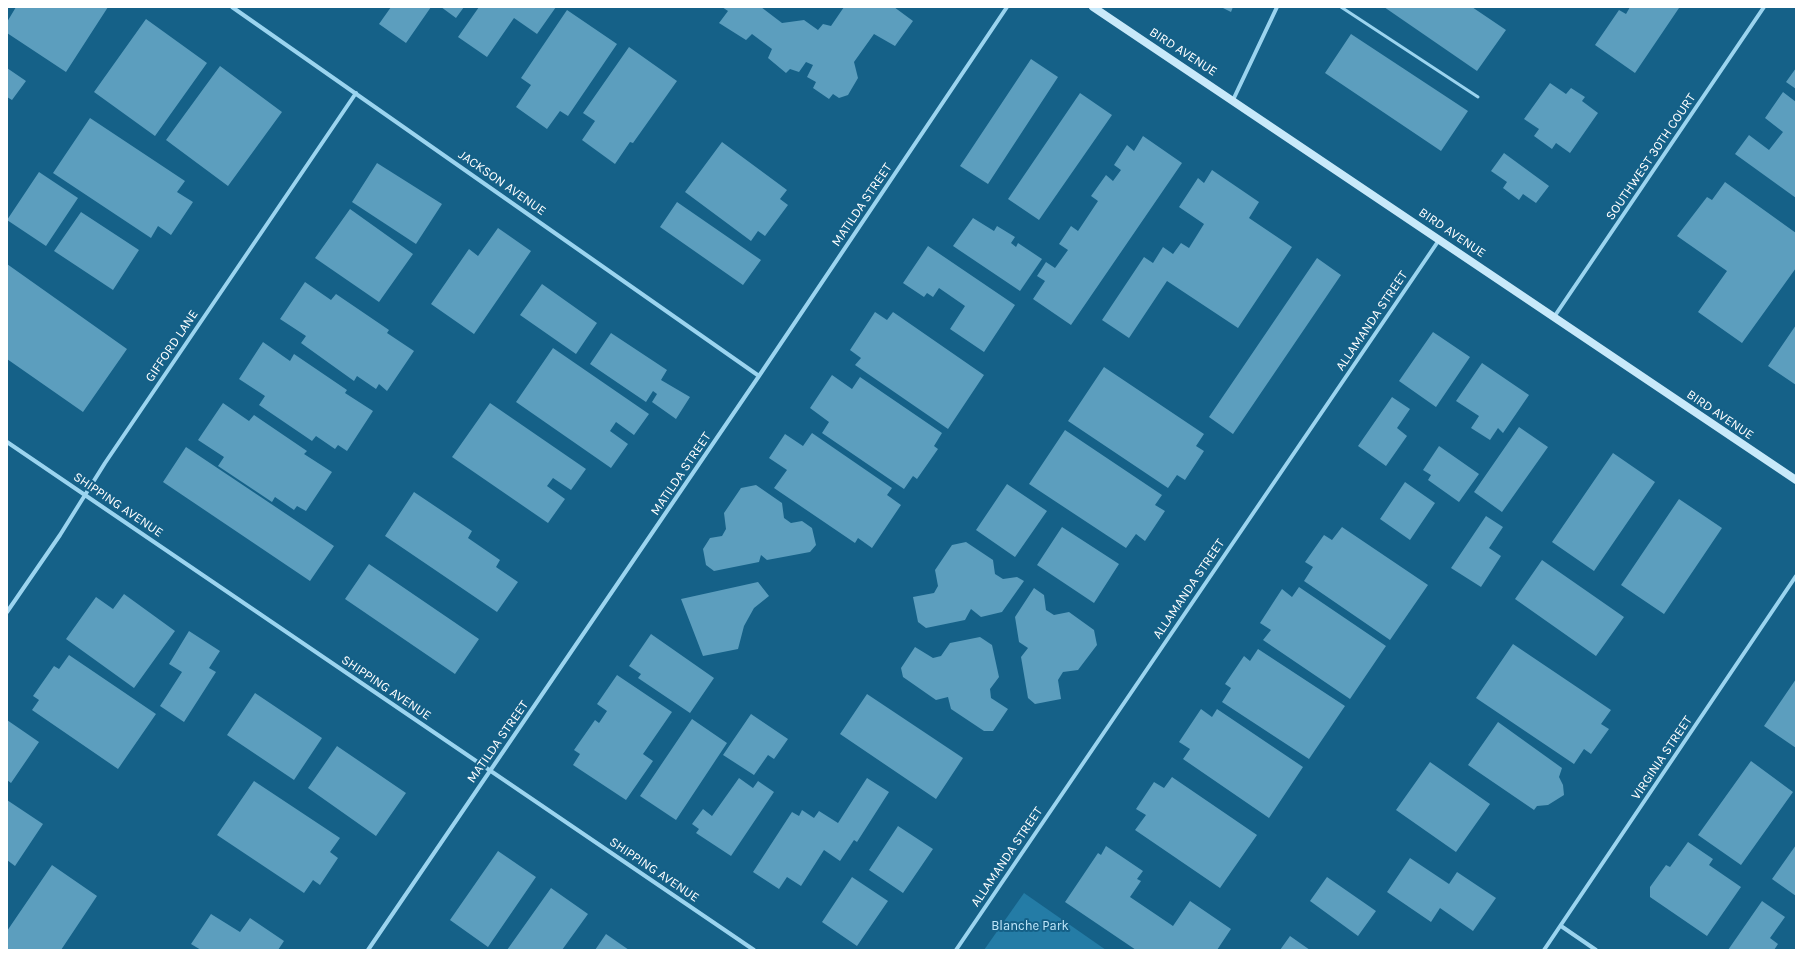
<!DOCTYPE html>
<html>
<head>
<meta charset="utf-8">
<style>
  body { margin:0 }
  #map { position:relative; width:1803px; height:957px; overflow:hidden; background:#156188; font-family:Karla,sans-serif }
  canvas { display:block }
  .frame { position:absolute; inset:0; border:8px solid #fff; pointer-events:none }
</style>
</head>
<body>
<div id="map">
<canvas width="1803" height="957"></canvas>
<div class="frame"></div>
</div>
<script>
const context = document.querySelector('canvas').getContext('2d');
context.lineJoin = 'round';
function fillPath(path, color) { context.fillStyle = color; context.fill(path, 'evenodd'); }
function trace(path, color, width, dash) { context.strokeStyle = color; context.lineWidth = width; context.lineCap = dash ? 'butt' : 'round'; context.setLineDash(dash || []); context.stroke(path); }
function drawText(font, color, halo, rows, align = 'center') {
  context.font = font + ' Karla,sans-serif'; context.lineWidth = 4; context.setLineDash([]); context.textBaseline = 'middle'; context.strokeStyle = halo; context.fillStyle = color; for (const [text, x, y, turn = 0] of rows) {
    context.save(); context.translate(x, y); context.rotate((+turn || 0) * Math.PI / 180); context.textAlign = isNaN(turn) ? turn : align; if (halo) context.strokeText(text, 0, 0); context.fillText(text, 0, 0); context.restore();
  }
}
fillPath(new Path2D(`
  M 1024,893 L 1106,950 L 984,950 Z`), '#247ca6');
fillPath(new Path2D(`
  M 16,7 L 108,7 L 66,72 L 7,33 L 7,22 Z
  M 391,7 L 431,7 L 406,43 L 379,24 Z
  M 441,7 L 464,7 L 456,18 Z
  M 479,7 L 556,7 L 537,34 L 514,18 L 487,57 L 458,37 Z
  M 722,7 L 761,7 L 782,23 L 804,20 L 818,30 L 823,24 L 831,26 L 844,7 L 894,7 L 913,21 L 895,46 L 874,34 L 854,62 L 858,78 L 848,95 L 839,98 L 833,94 L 829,99 L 813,88 L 816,82 L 807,77 L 813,65 L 806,62 L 799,72 L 790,69 L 786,73 L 768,58 L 772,49 L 752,34 L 746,40 L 719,23 L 728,11 Z
  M 1221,7 L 1233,7 L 1231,12 Z
  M 1384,7 L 1472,7 L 1506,30 L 1477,71 Z
  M 1630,7 L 1679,8 L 1635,73 L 1595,45 L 1619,10 L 1626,14 Z
  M 567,10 L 617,44 L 568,116 L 560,111 L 547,129 L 516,107 L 531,85 L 521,78 Z
  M 146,19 L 207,63 L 155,136 L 94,92 Z
  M 1351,34 L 1468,111 L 1441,151 L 1325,73 Z
  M 629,47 L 677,81 L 633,143 L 630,142 L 615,164 L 582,140 L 595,121 L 583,113 Z
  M 1031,59 L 1058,77 L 988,184 L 960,166 Z
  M 220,66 L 282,112 L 228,186 L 166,140 Z
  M 7,68 L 26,81 L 12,100 L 7,97 Z
  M 1796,68 L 1796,89 L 1786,82 Z
  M 1550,83 L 1566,94 L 1571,88 L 1585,97 L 1582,101 L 1598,113 L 1570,153 L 1556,143 L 1552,149 L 1534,136 L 1539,129 L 1524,119 Z
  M 1783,92 L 1796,102 L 1796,198 L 1735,154 L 1749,135 L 1769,150 L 1783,132 L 1765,118 Z
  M 1080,93 L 1112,115 L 1039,220 L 1008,199 Z
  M 90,118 L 185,181 L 177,192 L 193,202 L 171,235 L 158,226 L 151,238 L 53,173 Z
  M 1143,136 L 1182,163 L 1071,325 L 1033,299 L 1045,281 L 1037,276 L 1046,262 L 1055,268 L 1068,250 L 1059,244 L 1071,226 L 1078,231 L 1098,201 L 1091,196 L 1106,175 L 1113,181 L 1121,170 L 1114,165 L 1127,145 L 1134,151 Z
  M 722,142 L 787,190 L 780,199 L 788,205 L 765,236 L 758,231 L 751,241 L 685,192 Z
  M 1504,153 L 1549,186 L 1536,203 L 1523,194 L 1519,200 L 1503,188 L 1507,182 L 1491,171 Z
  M 377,163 L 442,204 L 416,244 L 352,202 Z
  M 1212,170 L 1259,202 L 1249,218 L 1292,247 L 1238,328 L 1167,281 L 1129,338 L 1102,320 L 1144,257 L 1153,263 L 1163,247 L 1173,254 L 1181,243 L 1189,248 L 1204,224 L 1179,207 L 1198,178 L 1204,183 Z
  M 39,172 L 78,198 L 46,246 L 7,220 Z
  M 1725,182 L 1796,233 L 1796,268 L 1742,343 L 1698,312 L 1727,271 L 1677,236 L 1707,197 L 1712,200 Z
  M 677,202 L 761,260 L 743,285 L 660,227 Z
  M 350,209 L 413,254 L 379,302 L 315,258 Z
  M 81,212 L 139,250 L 113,290 L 54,251 Z
  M 973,218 L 994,231 L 997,226 L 1015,237 L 1011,243 L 1016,247 L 1018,243 L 1042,259 L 1020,291 L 953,246 Z
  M 498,228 L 531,251 L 474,334 L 431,304 L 469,249 L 478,256 Z
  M 928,246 L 1015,305 L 984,352 L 950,329 L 965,306 L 939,288 L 933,297 L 927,293 L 924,297 L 903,283 Z
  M 1317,258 L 1341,275 L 1233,434 L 1209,417 Z
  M 7,264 L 127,349 L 83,412 L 7,359 Z
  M 305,282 L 331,300 L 336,294 L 389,330 L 387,333 L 414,351 L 387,391 L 379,384 L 376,389 L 357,376 L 354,381 L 301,343 L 306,336 L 280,319 Z
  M 542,284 L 597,323 L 576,354 L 520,315 Z
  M 875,312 L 887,320 L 893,312 L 984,375 L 948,429 L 855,365 L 861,358 L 850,350 Z
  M 1796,325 L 1796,385 L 1768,366 Z
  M 1433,332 L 1470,357 L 1436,407 L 1399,381 Z
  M 611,333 L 667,370 L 661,380 L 690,397 L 676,419 L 652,402 L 657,394 L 653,391 L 646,402 L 590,364 Z
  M 263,342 L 290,361 L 294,354 L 347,390 L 345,393 L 373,411 L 347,451 L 338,445 L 335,449 L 316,436 L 312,441 L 259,405 L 265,396 L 239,379 Z
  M 553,348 L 649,414 L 634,435 L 616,422 L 610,431 L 628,444 L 611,468 L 516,402 Z
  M 1482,363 L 1529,395 L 1503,433 L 1498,428 L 1490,440 L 1471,428 L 1479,416 L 1456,401 Z
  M 1104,367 L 1204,434 L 1196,446 L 1204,451 L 1185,480 L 1177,475 L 1168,488 L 1068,421 Z
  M 832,375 L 852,389 L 860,377 L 942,433 L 934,446 L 938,449 L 917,479 L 913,476 L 904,489 L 822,433 L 829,422 L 810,408 Z
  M 1392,397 L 1410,409 L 1397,428 L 1407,436 L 1386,466 L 1358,446 Z
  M 223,403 L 249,421 L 254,415 L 307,451 L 304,454 L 332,472 L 306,511 L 297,506 L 294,510 L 275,497 L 272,502 L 218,466 L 224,457 L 198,440 Z
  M 490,403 L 586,469 L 571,490 L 553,478 L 547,486 L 565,499 L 548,523 L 452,457 Z
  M 1519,427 L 1548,447 L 1502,512 L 1474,492 Z
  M 1065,430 L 1162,495 L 1155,505 L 1165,511 L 1145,541 L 1136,534 L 1126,548 L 1029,484 Z
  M 812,433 L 892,488 L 887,495 L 901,505 L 872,548 L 858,538 L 855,543 L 774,488 L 787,470 L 769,458 L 785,434 L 803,446 Z
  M 1439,446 L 1479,474 L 1459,502 L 1428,480 L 1431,475 L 1423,470 Z
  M 186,447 L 334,546 L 310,581 L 163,482 Z
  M 1613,453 L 1655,482 L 1594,571 L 1552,542 Z
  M 1405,482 L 1435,503 L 1410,540 L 1380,519 Z
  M 1007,484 L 1047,511 L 1015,557 L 976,530 Z
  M 756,485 L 782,503 L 784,518 L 791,523 L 802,521 L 812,528 L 816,545 L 810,552 L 767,560 L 761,555 L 759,562 L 714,571 L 706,565 L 703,549 L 710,538 L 722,536 L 726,529 L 724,513 L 741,488 Z
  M 414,492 L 472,531 L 468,538 L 500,560 L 496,567 L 518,582 L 497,612 L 385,536 Z
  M 1679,499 L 1722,528 L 1664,614 L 1621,585 Z
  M 1486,516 L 1503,527 L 1489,548 L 1501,556 L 1481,587 L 1451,568 Z
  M 1062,527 L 1119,564 L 1094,603 L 1037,565 Z
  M 1342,527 L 1428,585 L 1390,640 L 1304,581 L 1313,567 L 1305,562 L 1324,535 L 1332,540 Z
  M 966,542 L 993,560 L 995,574 L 1003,579 L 1017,577 L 1024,581 L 1002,612 L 981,617 L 971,609 L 965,620 L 926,628 L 918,622 L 913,597 L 934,593 L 938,586 L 935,570 L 952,545 Z
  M 1542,560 L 1624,617 L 1596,656 L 1515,599 Z
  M 369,564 L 479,639 L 455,674 L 345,599 Z
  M 758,582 L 769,596 L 754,608 L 744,626 L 738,649 L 703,656 L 681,599 Z
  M 1299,587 L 1386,646 L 1350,699 L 1263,640 L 1271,630 L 1260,623 L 1282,589 L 1292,597 Z
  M 1034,588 L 1044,595 L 1046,610 L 1054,615 L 1069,612 L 1094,630 L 1097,645 L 1078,670 L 1063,672 L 1058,680 L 1061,699 L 1035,704 L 1028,698 L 1021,657 L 1028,648 L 1019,642 L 1015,617 Z
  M 124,594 L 175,631 L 134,688 L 66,639 L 96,597 L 113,609 Z
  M 189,631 L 220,651 L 209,668 L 216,672 L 184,722 L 160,706 L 182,672 L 169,664 Z
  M 651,634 L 714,678 L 690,713 L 638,678 L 641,674 L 629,666 Z
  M 980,637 L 992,645 L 999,677 L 990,689 L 991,698 L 1008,709 L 993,731 L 984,731 L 951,709 L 948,697 L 936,700 L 903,677 L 901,668 L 915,647 L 933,658 L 941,656 L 950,643 Z
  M 1513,644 L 1611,710 L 1601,724 L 1609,729 L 1591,754 L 1584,749 L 1574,764 L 1476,698 Z
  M 1258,649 L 1345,706 L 1309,759 L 1222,702 L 1231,688 L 1225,684 L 1244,656 L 1250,661 Z
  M 69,655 L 156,714 L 118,769 L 32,710 L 39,700 L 33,696 L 54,666 L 59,669 Z
  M 617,675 L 672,712 L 643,754 L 653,761 L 626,800 L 573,765 L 580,754 L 574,750 L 595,720 L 599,723 L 607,711 L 597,704 Z
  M 1796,679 L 1796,748 L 1764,726 Z
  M 255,693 L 322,738 L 294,780 L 227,735 Z
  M 867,694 L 963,758 L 936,799 L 840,734 Z
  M 1201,709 L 1212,717 L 1217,709 L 1303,767 L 1269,818 L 1183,759 L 1190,749 L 1179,742 Z
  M 751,714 L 788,739 L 774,759 L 768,755 L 754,775 L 723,755 Z
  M 692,719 L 727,743 L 676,820 L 640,796 Z
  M 7,720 L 39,742 L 11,783 L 7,780 Z
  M 1498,722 L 1562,768 L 1559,777 L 1563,785 L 1564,795 L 1548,805 L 1537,806 L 1534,810 L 1468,765 Z
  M 337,746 L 406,793 L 376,836 L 308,788 Z
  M 1751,761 L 1793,792 L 1741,865 L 1698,835 Z
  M 1430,762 L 1490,804 L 1456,852 L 1396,810 Z
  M 1172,777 L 1257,835 L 1220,888 L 1135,830 L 1146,815 L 1136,809 L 1154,782 L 1164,788 Z
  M 739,778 L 753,788 L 758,781 L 774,792 L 731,856 L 696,833 L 699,829 L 692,824 L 703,809 L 712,816 Z
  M 867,778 L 889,792 L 857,842 L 854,840 L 840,861 L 824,850 L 801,886 L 787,877 L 779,889 L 753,872 L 792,812 L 799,816 L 802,810 L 814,818 L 819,811 L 838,823 Z
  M 254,781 L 340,838 L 330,852 L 338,858 L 320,885 L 313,880 L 304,893 L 217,835 Z
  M 7,800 L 43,824 L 15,866 L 7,860 Z
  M 898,826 L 933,849 L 903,893 L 869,870 Z
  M 1688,842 L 1713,859 L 1709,865 L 1741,887 L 1707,936 L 1650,897 L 1650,887 L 1666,865 L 1670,867 Z
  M 1796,845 L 1796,896 L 1772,879 Z
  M 1106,846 L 1143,871 L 1137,879 L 1141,881 L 1130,897 L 1173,926 L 1190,901 L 1231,929 L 1217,950 L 1136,950 L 1065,902 L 1098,853 L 1101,855 Z
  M 498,851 L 536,877 L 488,947 L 450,920 Z
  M 1410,858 L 1449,884 L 1457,872 L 1496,898 L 1473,931 L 1440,908 L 1431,922 L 1387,892 Z
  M 52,865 L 97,896 L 61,950 L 7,950 L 7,931 Z
  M 852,877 L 888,901 L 857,946 L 822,922 Z
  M 1327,877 L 1376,911 L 1358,936 L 1310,901 Z
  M 551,888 L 588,914 L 562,950 L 507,950 Z
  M 1762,901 L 1785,917 L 1770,938 L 1778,944 L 1774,950 L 1728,950 Z
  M 211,914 L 240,932 L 250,918 L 284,941 L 278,950 L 201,950 L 191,944 Z
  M 606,934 L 629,950 L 595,950 Z
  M 1290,936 L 1310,950 L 1280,950 Z`), '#5c9ebe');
trace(new Path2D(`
  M 1341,7 L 1478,97`), '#9bd4ef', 3);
trace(new Path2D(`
  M 232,7 L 759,376
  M 1233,100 L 1277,7
  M 1554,317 L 1764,7
  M 7,442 L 754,950
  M 7,612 L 60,535 L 105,463 L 356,93
  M 1561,926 L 1596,950
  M 368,950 L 759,376 L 1007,7
  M 956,950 L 1439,240
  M 1544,950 L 1796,576`), '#9bd4ef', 4);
trace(new Path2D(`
  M 1093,7 L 1796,480`), '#c8e9fa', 8);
drawText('13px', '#fff', '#156188', [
  ["BIRD AVENUE",1183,52,33],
  ["SOUTHWEST 30TH COURT",1651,157,-56],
  ["JACKSON AVENUE",502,183,35],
  ["MATILDA STREET",862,205,-56],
  ["BIRD AVENUE",1452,233,34],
  ["ALLAMANDA STREET",1372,321,-56],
  ["GIFFORD LANE",172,346,-56],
  ["BIRD AVENUE",1720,415,34],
  ["MATILDA STREET",681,474,-56],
  ["SHIPPING AVENUE",118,505,34],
  ["ALLAMANDA STREET",1189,589,-56],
  ["SHIPPING AVENUE",386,688,34],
  ["MATILDA STREET",498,742,-55],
  ["VIRGINIA STREET",1662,758,-56],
  ["ALLAMANDA STREET",1007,857,-56],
  ["SHIPPING AVENUE",654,870,34]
]);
drawText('13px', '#c1e8fb', '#156188', [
  ["Blanche Park",1030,926]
]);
</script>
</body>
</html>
